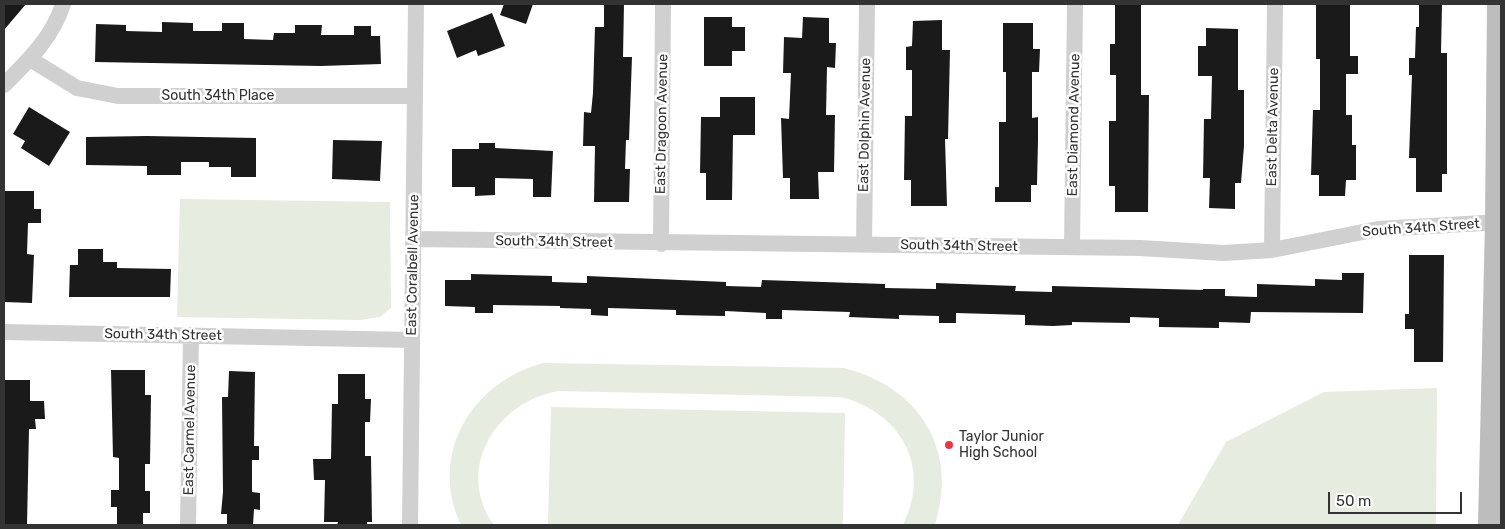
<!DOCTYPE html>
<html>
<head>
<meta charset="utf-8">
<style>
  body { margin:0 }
  #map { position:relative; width:1505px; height:529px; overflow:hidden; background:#fff; font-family:Rubik,sans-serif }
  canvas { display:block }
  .frame { position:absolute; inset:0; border:5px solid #333; pointer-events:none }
  .scale { position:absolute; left:1328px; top:492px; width:134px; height:22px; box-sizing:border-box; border:2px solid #333; border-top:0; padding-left:6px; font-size:15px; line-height:18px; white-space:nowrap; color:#333; -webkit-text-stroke:4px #fff; paint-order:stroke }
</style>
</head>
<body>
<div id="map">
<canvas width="1505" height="529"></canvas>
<div class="frame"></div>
<div class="scale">50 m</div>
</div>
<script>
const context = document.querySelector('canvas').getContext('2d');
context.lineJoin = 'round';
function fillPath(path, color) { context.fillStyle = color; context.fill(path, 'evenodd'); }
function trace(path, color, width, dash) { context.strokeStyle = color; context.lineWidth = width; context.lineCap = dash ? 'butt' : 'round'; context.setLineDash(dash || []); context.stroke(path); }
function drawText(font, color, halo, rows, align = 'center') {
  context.font = font + ' Rubik,sans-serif'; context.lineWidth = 5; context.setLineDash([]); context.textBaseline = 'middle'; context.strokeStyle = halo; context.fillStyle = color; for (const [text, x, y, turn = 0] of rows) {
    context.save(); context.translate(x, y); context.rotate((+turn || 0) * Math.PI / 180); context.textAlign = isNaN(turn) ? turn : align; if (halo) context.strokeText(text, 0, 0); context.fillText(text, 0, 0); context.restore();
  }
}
fillPath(new Path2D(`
  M 180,199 L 390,202 L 391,308 L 380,317 L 360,320 L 177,317 Z
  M 543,363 L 844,368 C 919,387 959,449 935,525 L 903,525 C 932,468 901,411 840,397 L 558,391 C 496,402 454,469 494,525 L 461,525 C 428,454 472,382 543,363 Z
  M 1437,388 L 1436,525 L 1178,525 L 1226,442 L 1324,392 Z
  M 551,407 L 845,413 L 843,525 L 548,525 Z`), '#e6ecdf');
fillPath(new Path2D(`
  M 4,4 L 26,4 L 4,30 Z
  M 504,4 L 533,4 L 526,24 L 500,15 Z
  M 604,4 L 624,4 L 623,57 L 632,57 L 629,140 L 626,140 L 625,169 L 630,169 L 629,202 L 594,202 L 595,146 L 583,146 L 584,112 L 591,113 L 593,93 L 595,27 L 604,27 Z
  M 1115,4 L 1141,4 L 1141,95 L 1149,95 L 1148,212 L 1115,212 L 1115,186 L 1109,186 L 1109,121 L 1116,121 L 1116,75 L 1110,75 L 1110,44 L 1115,44 Z
  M 1316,4 L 1350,4 L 1350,56 L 1358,56 L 1358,74 L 1346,74 L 1346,115 L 1352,115 L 1352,145 L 1356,145 L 1356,180 L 1346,180 L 1345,196 L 1319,196 L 1319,175 L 1311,175 L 1313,110 L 1320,110 L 1320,59 L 1316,59 Z
  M 1419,4 L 1442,4 L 1441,53 L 1447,53 L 1447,174 L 1442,174 L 1442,192 L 1416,192 L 1416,158 L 1409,158 L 1412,75 L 1409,75 L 1409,58 L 1415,58 L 1416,27 L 1419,27 Z
  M 492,13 L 505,46 L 478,56 L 476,50 L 457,58 L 447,31 Z
  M 704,17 L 732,17 L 732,27 L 745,27 L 745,51 L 732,51 L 732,66 L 704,66 Z
  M 803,17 L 829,18 L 829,43 L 836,43 L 835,68 L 827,67 L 826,115 L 835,115 L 834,172 L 818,172 L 819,199 L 790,199 L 790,178 L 783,178 L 781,118 L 789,119 L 791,73 L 783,73 L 784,37 L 802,38 Z
  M 942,20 L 942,50 L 950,50 L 948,139 L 945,139 L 947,206 L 911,206 L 911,180 L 904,180 L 905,116 L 912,116 L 912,70 L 906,70 L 906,47 L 912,46 L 913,21 Z
  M 162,22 L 193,23 L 193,31 L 222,31 L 222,23 L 244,23 L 244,39 L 273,40 L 274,33 L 295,33 L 295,25 L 322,25 L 321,35 L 354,35 L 354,26 L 371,26 L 371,36 L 380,36 L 381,64 L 321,66 L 95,62 L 96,24 L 126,25 L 126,31 L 162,32 Z
  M 1003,23 L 1033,23 L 1033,49 L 1040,49 L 1039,72 L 1032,72 L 1032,118 L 1038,117 L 1038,140 L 1037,185 L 1031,185 L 1031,202 L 995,202 L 995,187 L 999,187 L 999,122 L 1006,122 L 1006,72 L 1003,72 Z
  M 1206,28 L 1238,29 L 1238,90 L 1244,90 L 1244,146 L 1241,183 L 1235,183 L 1235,209 L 1209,208 L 1210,178 L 1203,178 L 1204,119 L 1211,119 L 1212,76 L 1198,76 L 1198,46 L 1206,46 Z
  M 720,97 L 755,97 L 755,135 L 733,135 L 732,200 L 706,200 L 706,173 L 700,173 L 701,117 L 720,117 Z
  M 29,107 L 70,132 L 49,166 L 21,148 L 25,141 L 13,134 Z
  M 147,136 L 256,138 L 256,177 L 231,177 L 231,167 L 209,167 L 209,162 L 181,162 L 181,175 L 147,175 L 147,166 L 86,165 L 86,137 Z
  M 333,140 L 382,141 L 380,181 L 332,179 Z
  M 479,143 L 495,143 L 495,148 L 553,151 L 551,197 L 533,197 L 533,179 L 495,178 L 495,195 L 475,196 L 475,187 L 452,187 L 452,149 L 479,149 Z
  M 4,191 L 34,191 L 34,209 L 41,209 L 41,223 L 28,223 L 27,254 L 34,255 L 32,303 L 4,302 Z
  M 78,249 L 103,249 L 103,262 L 117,262 L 117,268 L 171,269 L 170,297 L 69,297 L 70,265 L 78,265 Z
  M 1409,255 L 1444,255 L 1443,362 L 1414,362 L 1414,329 L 1405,329 L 1405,314 L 1409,314 Z
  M 1342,273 L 1364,273 L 1363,313 L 1251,312 L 1250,323 L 1219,322 L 1219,328 L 1159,327 L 1159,318 L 1130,317 L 1130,323 L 1072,322 L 1072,325 L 1053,326 L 1025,325 L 1025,315 L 956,313 L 956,323 L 939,323 L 939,316 L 899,315 L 899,319 L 849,317 L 850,312 L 782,310 L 782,319 L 766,319 L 766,313 L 725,311 L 725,316 L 676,315 L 676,310 L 608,308 L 608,316 L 591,315 L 591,309 L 560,308 L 560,306 L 493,305 L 493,313 L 475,313 L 475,307 L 445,306 L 445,280 L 471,280 L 471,274 L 552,276 L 552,282 L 587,283 L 587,276 L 726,282 L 726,286 L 761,287 L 762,280 L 885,284 L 885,288 L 936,289 L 936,283 L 1016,286 L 1015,291 L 1052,292 L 1052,286 L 1203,290 L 1203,289 L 1225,289 L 1225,296 L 1257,297 L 1257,284 L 1315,286 L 1315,279 L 1342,280 Z
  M 111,370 L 145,370 L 145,395 L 151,395 L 150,464 L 145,464 L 145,491 L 150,491 L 150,513 L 143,513 L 143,525 L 117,525 L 117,507 L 111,507 L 111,490 L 119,490 L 119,458 L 113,457 Z
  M 229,371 L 255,372 L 254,446 L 259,446 L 259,460 L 252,460 L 252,492 L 260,493 L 260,510 L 254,509 L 253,525 L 227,525 L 227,514 L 221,514 L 223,492 L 222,397 L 228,397 Z
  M 338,374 L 365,374 L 365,399 L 371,399 L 370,422 L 365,422 L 365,456 L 371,456 L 372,522 L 367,522 L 367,525 L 337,525 L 338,522 L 324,522 L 325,480 L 314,480 L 313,459 L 331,459 L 332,404 L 338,404 Z
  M 4,380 L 30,380 L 30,401 L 44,401 L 45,419 L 35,419 L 36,429 L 29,429 L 27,525 L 4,525 Z`), '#1a1a1a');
trace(new Path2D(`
  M 30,59 L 77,88 L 118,96 L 415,96
  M 4,85 C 28,61 53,37 63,4
  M 413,239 L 1140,248 L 1224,253 L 1272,250 L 1378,229 L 1501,222
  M 661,244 L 663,4
  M 864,245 L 867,4
  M 1072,247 L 1075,4
  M 1272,250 L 1275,4
  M 4,332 L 412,340
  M 188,525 L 191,335
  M 410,525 L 416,4`), '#d0d0d0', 16);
trace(new Path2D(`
  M 1489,525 L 1496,222 L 1498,4`), '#bdbdbd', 22);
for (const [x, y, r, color] of [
  [949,445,5,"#e63946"]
]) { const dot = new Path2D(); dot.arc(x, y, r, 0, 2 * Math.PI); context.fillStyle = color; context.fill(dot); trace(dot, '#fff', 2); }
drawText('14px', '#333', '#fff', [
  ["South 34th Place",218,96],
  ["East Dragoon Avenue",662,124,-89],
  ["East Dolphin Avenue",865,125,-89],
  ["East Diamond Avenue",1074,125,-89],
  ["East Delta Avenue",1273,127,-89],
  ["South 34th Street",1421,228,-4],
  ["South 34th Street",554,242,1],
  ["South 34th Street",959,246,1],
  ["East Coralbell Avenue",413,265,-89],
  ["South 34th Street",163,335,1],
  ["East Carmel Avenue",190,430,-89]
]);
drawText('14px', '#333', '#fff', [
  ["Taylor Junior",959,437],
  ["High School",959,453]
], 'left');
</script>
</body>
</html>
